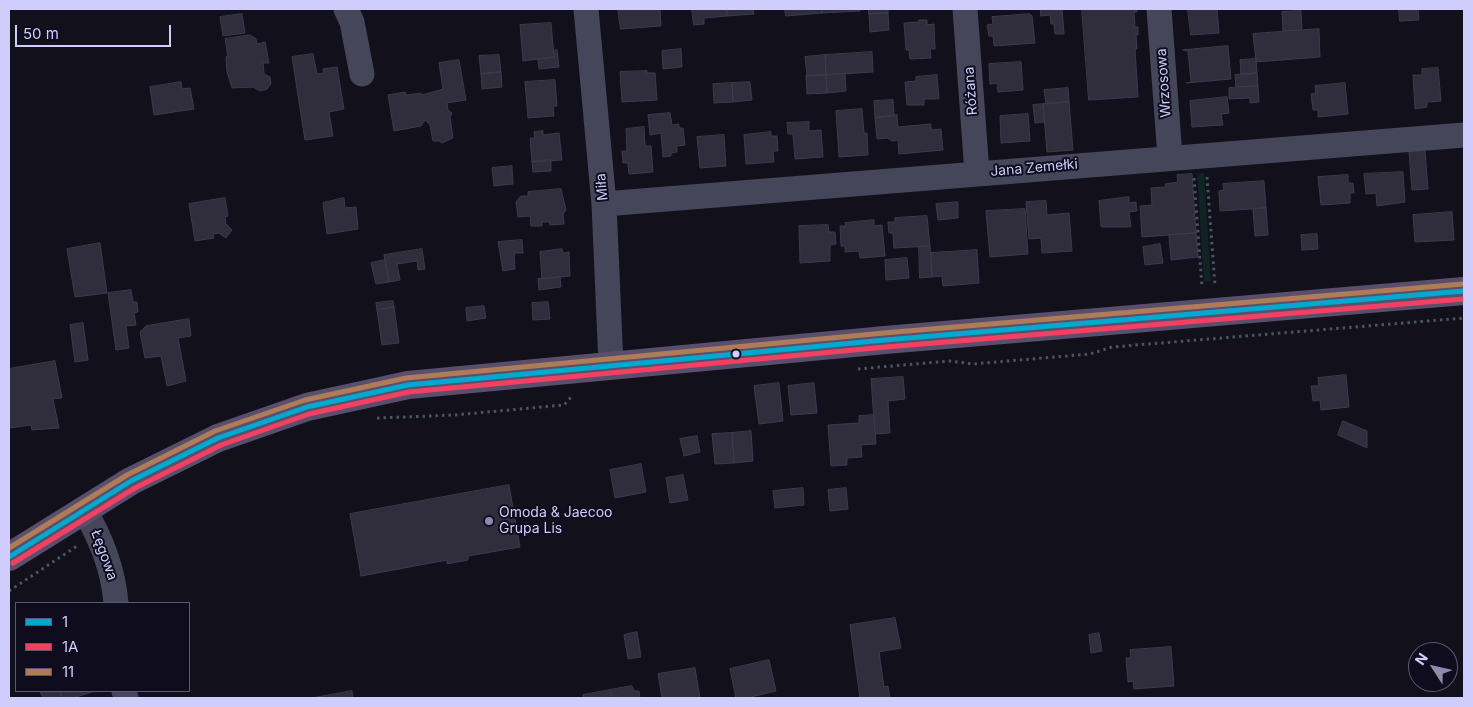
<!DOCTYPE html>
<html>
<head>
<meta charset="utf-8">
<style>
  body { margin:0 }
  #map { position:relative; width:1473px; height:707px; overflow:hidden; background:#12101a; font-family:Inter,sans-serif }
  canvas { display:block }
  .frame { position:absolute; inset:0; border:10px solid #d0ccfc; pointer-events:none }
  .legend { position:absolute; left:15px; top:602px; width:175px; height:90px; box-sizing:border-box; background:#0f0d1d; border:1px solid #5c5976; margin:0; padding:6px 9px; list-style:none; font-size:15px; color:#d0ccfc }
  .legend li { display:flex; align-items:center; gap:10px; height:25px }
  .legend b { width:25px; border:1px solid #5c5976 }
  .north { position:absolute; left:1408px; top:642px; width:50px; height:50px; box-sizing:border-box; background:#0f0d1d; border:1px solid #5c5976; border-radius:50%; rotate:305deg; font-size:14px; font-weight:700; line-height:20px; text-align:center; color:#d0ccfc }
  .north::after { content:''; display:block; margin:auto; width:18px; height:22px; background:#8e8aad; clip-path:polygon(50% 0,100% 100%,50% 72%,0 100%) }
  .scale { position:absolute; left:15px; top:25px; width:156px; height:22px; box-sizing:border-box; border:2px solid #d0ccfc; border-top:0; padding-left:6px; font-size:15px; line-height:18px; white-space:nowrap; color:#d0ccfc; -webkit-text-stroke:4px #0f0d1d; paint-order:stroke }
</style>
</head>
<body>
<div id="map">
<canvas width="1473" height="707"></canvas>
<div class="frame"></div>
<ul class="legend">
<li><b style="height:6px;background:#00a9ce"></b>1</li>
<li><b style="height:6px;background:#f24062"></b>1A</li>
<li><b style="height:6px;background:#b07c57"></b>11</li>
</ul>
<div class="north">N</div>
<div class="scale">50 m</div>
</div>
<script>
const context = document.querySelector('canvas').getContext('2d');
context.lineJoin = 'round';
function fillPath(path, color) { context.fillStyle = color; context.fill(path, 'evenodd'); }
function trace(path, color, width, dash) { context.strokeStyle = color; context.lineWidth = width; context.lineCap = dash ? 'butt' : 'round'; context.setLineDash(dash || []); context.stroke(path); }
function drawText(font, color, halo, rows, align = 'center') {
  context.font = font + ' Inter,sans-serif'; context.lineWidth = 4; context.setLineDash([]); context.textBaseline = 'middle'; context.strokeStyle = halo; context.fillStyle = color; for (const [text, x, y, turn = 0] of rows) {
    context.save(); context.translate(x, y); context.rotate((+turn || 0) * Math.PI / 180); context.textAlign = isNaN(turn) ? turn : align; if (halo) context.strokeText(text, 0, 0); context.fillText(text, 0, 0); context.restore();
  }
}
fillPath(new Path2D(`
  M 1204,173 L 1211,281 L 1204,282 L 1197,174 Z`), '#102424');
const building = new Path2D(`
  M 618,9 L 660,9 L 661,26 L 621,29 Z
  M 692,9 L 727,9 L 727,16 L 704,18 L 704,24 L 694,25 Z
  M 727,9 L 753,9 L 754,14 L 727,16 Z
  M 785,9 L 822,9 L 822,13 L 786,16 Z
  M 822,9 L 860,9 L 860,11 L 822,13 Z
  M 869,9 L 888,9 L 888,13 L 869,14 Z
  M 1041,9 L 1062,9 L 1064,34 L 1055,34 L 1054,24 L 1051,24 L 1050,15 L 1041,16 Z
  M 1082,9 L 1137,9 L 1137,12 L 1134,12 L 1135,27 L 1138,27 L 1138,35 L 1136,35 L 1137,49 L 1135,49 L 1138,97 L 1089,100 Z
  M 1188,9 L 1217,9 L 1219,33 L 1191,35 Z
  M 1399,9 L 1418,9 L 1419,20 L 1400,21 Z
  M 1301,11 L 1302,30 L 1283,31 L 1282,12 Z
  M 888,13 L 889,30 L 870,32 L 869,14 Z
  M 242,14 L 245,33 L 223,36 L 220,17 Z
  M 1030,14 L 1032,16 L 1035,43 L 994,46 L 993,36 L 989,36 L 987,25 L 993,24 L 992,17 Z
  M 919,20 L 927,20 L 927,25 L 934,24 L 935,49 L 930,49 L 931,58 L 910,59 L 909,50 L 906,50 L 904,23 L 919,22 Z
  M 551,23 L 554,57 L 523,61 L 520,25 Z
  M 1319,29 L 1320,57 L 1256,62 L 1253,34 Z
  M 250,35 L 256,39 L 257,44 L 265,42 L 269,63 L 263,63 L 264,74 L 270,77 L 271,84 L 267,89 L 260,91 L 253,87 L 232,88 L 227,72 L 226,57 L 228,56 L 225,39 Z
  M 1228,46 L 1231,79 L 1186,83 L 1191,82 L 1188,51 L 1183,50 Z
  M 681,49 L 682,67 L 663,69 L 662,51 Z
  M 557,50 L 559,67 L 539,69 L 538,59 L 554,57 L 553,51 Z
  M 872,52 L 873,72 L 826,75 L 825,55 Z
  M 313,54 L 317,74 L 324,73 L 323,69 L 337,67 L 344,109 L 329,112 L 333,136 L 305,140 L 292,57 Z
  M 499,55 L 501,72 L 481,74 L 479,56 Z
  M 825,55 L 826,75 L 807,76 L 805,57 Z
  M 1256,59 L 1257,73 L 1241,75 L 1240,60 Z
  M 459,60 L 466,100 L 447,103 L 448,110 L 452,113 L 450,117 L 453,138 L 442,143 L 439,141 L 433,141 L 430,125 L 425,120 L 421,126 L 394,131 L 388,95 L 405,92 L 406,95 L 421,93 L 422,95 L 443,89 L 439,63 Z
  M 1021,62 L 1023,90 L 998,92 L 997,83 L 990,84 L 989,64 Z
  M 1438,68 L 1441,101 L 1427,102 L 1427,107 L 1415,109 L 1413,75 L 1422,75 L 1422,69 Z
  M 647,71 L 647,73 L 655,73 L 657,100 L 622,102 L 620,72 Z
  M 501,72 L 502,87 L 482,89 L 481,74 Z
  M 1257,73 L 1258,86 L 1236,87 L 1235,75 Z
  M 845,74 L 846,91 L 827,93 L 826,75 Z
  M 826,75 L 827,93 L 807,94 L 806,76 Z
  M 937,75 L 939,99 L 924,99 L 924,105 L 907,105 L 905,82 L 916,81 L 916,77 Z
  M 555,80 L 557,106 L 553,106 L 554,116 L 528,118 L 525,82 Z
  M 181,82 L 182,89 L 190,88 L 194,109 L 154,115 L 150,87 Z
  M 750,82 L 752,100 L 733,102 L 732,83 Z
  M 732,83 L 733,102 L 714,103 L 713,84 Z
  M 1345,83 L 1348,114 L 1318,117 L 1318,110 L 1313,110 L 1311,94 L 1316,93 L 1315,86 Z
  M 1258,86 L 1259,102 L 1250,103 L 1250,98 L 1229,99 L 1229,88 Z
  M 1068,88 L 1069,102 L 1046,104 L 1044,90 Z
  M 1227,97 L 1229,113 L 1221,114 L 1223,125 L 1192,127 L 1190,101 Z
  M 893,100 L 894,116 L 875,118 L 874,101 Z
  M 1069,102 L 1073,150 L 1047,152 L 1043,104 Z
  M 1043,104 L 1045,122 L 1035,123 L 1033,105 Z
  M 862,109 L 864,133 L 867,133 L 868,155 L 839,157 L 836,111 Z
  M 670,113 L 672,125 L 679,124 L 679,128 L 683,128 L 685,145 L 677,146 L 677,152 L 671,153 L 671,156 L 663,157 L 661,133 L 650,135 L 648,115 Z
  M 1028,114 L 1030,141 L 1001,143 L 1000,116 Z
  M 897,115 L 898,127 L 931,124 L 931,130 L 941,129 L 943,150 L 899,154 L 898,140 L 892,141 L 888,138 L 877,139 L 875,118 Z
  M 809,122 L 809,131 L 821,130 L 823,157 L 795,159 L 793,134 L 788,134 L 787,123 Z
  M 644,127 L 645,146 L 651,146 L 653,172 L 629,174 L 628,163 L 623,163 L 622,151 L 627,151 L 626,129 Z
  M 543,131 L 543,135 L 559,133 L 562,160 L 532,162 L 530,138 L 535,138 L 534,132 Z
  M 771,132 L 771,136 L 777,136 L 778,151 L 773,151 L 774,162 L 746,164 L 744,135 Z
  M 724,135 L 726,166 L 700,168 L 697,137 Z
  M 1425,151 L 1428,189 L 1412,190 L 1409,152 Z
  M 551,160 L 551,171 L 533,172 L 532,162 Z
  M 512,166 L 513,184 L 494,186 L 492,168 Z
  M 1403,172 L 1405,202 L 1377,206 L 1376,193 L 1366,194 L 1364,174 Z
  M 1192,174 L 1196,233 L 1142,237 L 1140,206 L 1152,205 L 1151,188 L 1166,187 L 1165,184 L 1178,182 L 1177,175 Z
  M 1348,175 L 1348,183 L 1353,183 L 1354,193 L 1350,193 L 1350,203 L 1321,205 L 1318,177 Z
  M 1264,181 L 1266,208 L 1220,211 L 1219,191 L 1224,190 L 1223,184 Z
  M 561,189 L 566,210 L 563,214 L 564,224 L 550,225 L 549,222 L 542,222 L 542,226 L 531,226 L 530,216 L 518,217 L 516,202 L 521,196 L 528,196 L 528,192 Z
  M 1129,197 L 1129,203 L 1136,202 L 1137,211 L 1129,212 L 1131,227 L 1101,227 L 1099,201 Z
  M 225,198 L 228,216 L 225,217 L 226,224 L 232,230 L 226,238 L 219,233 L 213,234 L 214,238 L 195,241 L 189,204 Z
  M 344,198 L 345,208 L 356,207 L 358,229 L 327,234 L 323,203 Z
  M 1046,201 L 1047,215 L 1069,213 L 1072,251 L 1042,253 L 1041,238 L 1029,239 L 1026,202 Z
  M 958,202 L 958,218 L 938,220 L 936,204 Z
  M 1266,208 L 1268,235 L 1255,236 L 1253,209 Z
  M 1025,209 L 1028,254 L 990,257 L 986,211 Z
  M 1452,212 L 1454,240 L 1415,242 L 1413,215 Z
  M 927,216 L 930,246 L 894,248 L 893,233 L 889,233 L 888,222 L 895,222 L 895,218 Z
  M 874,220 L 874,226 L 882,225 L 885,256 L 860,258 L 859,251 L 845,252 L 845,246 L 841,246 L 840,226 L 846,226 L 845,223 Z
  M 828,225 L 829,232 L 835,232 L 836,244 L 830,245 L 830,261 L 800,263 L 799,226 Z
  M 1196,233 L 1198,257 L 1171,260 L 1169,235 Z
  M 1317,234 L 1318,249 L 1302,250 L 1301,235 Z
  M 522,240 L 523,253 L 514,253 L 515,269 L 503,271 L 498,242 Z
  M 100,243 L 107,293 L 75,297 L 67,249 Z
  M 1160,244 L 1163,263 L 1145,265 L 1143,247 Z
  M 919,246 L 930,246 L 932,277 L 920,278 Z
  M 422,249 L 425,269 L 418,270 L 417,261 L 397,264 L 400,280 L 389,282 L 384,255 Z
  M 562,249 L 563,253 L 569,252 L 570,276 L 542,279 L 540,252 Z
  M 977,250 L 979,283 L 943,286 L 942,276 L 932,277 L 931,253 Z
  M 907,258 L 909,278 L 886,280 L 885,260 Z
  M 385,260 L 389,282 L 376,284 L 371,263 Z
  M 560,277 L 561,287 L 539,290 L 538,279 Z
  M 131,290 L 133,302 L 137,302 L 138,312 L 134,313 L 136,325 L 126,326 L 129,348 L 116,350 L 108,293 Z
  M 393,301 L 394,307 L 377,310 L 376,303 Z
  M 548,302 L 550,319 L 533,320 L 532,303 Z
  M 484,306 L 486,318 L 467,321 L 466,308 Z
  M 394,307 L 399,343 L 382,345 L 377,310 Z
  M 189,319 L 191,336 L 178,338 L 186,381 L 167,386 L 161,356 L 145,358 L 140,332 L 146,326 Z
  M 83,323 L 88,360 L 75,362 L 70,325 Z
  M 55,361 L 62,398 L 53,399 L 59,428 L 32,430 L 31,425 L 9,428 L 9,369 Z
  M 1346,375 L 1349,407 L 1321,410 L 1320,400 L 1313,401 L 1311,386 L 1319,386 L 1318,378 Z
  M 903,377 L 905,399 L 888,401 L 890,433 L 875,434 L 871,379 Z
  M 779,383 L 783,421 L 759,424 L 754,386 Z
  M 814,383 L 817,413 L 791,415 L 788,386 Z
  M 874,415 L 876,444 L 861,445 L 862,457 L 847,458 L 847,465 L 831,466 L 828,425 L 859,423 L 859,416 Z
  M 1343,421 L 1367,431 L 1367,448 L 1338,435 Z
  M 751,431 L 753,461 L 734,463 L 732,433 Z
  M 732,433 L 734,463 L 715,464 L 712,434 Z
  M 697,436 L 700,452 L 684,456 L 680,439 Z
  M 641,464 L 646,492 L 615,498 L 610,470 Z
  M 683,475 L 688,500 L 670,503 L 666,478 Z
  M 509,485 L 520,547 L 468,556 L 468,560 L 447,564 L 447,560 L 361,576 L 350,514 Z
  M 803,488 L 804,505 L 775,508 L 773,491 Z
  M 846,488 L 848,509 L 830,511 L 828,490 Z
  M 895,618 L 901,648 L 879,652 L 884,687 L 888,686 L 890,698 L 860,698 L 850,625 Z
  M 637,632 L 641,657 L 628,659 L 624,635 Z
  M 1099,633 L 1102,651 L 1091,653 L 1089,635 Z
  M 1171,647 L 1174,686 L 1134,689 L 1133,681 L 1128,682 L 1126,658 L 1131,658 L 1130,650 Z
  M 769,660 L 776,691 L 747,698 L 736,698 L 730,669 Z
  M 695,668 L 700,698 L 662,698 L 658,674 Z
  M 632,686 L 634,691 L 639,691 L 640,698 L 612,698 L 610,690 Z
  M 610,690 L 612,698 L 583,698 L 583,695 Z
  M 40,691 L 59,691 L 62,698 L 43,698 Z
  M 60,691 L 95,691 L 73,698 L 63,698 Z
  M 352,691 L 353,698 L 312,698 Z`);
fillPath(building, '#302e3c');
trace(building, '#3e3a4d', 1);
trace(new Path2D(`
  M 1207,177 L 1215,286
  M 1194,178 L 1202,287
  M 858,369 L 950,361 L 973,364 L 1090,354 L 1112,347 L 1464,318
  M 377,418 L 454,415 L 564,405 L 573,395
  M 9,591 L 77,546`), '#485661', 3, [2.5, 4]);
trace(new Path2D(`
  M 346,9 L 352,22 L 362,74
  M 586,9 L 604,204 L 611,365
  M 965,9 L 977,173
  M 1159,9 L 1170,157
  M 604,204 L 1464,135
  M 84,509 C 101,539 113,568 116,603
  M 124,691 L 126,698`), '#46465a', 25);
trace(new Path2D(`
  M 9,557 L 131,481 L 218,438 L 307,407 L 408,385 L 885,340 L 1464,291`), '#594f6c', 28);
trace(new Path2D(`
  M 9,557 L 131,481 L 218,438 L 307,407 L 408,385 L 885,340 L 1464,291`), '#00a9ce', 5);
trace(new Path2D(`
  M 13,563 L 135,488 L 221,445 L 309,414 L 409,392 L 886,347 L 1464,299`), '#f24062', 5);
trace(new Path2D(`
  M 9,548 L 127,475 L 215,431 L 305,400 L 406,378 L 884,333 L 1463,284`), '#b07c57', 5);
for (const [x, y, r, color] of [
  [736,354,4.5,"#d0ccfc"],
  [489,521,5,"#8e8aad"]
]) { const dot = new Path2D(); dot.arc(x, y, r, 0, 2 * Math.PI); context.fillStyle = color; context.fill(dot); trace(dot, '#0f0d1d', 2); }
drawText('14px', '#d0ccfc', '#0f0d1d', [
  ["Wrzosowa",1164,83,-94],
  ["Różana",971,91,-94],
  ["Jana Zemełki",1034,168,-5],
  ["Miła",602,187,-95],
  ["Łęgowa",104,555,70]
]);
drawText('14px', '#d0ccfc', '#0f0d1d', [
  ["Omoda & Jaecoo",499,513],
  ["Grupa Lis",499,529]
], 'left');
</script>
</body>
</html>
